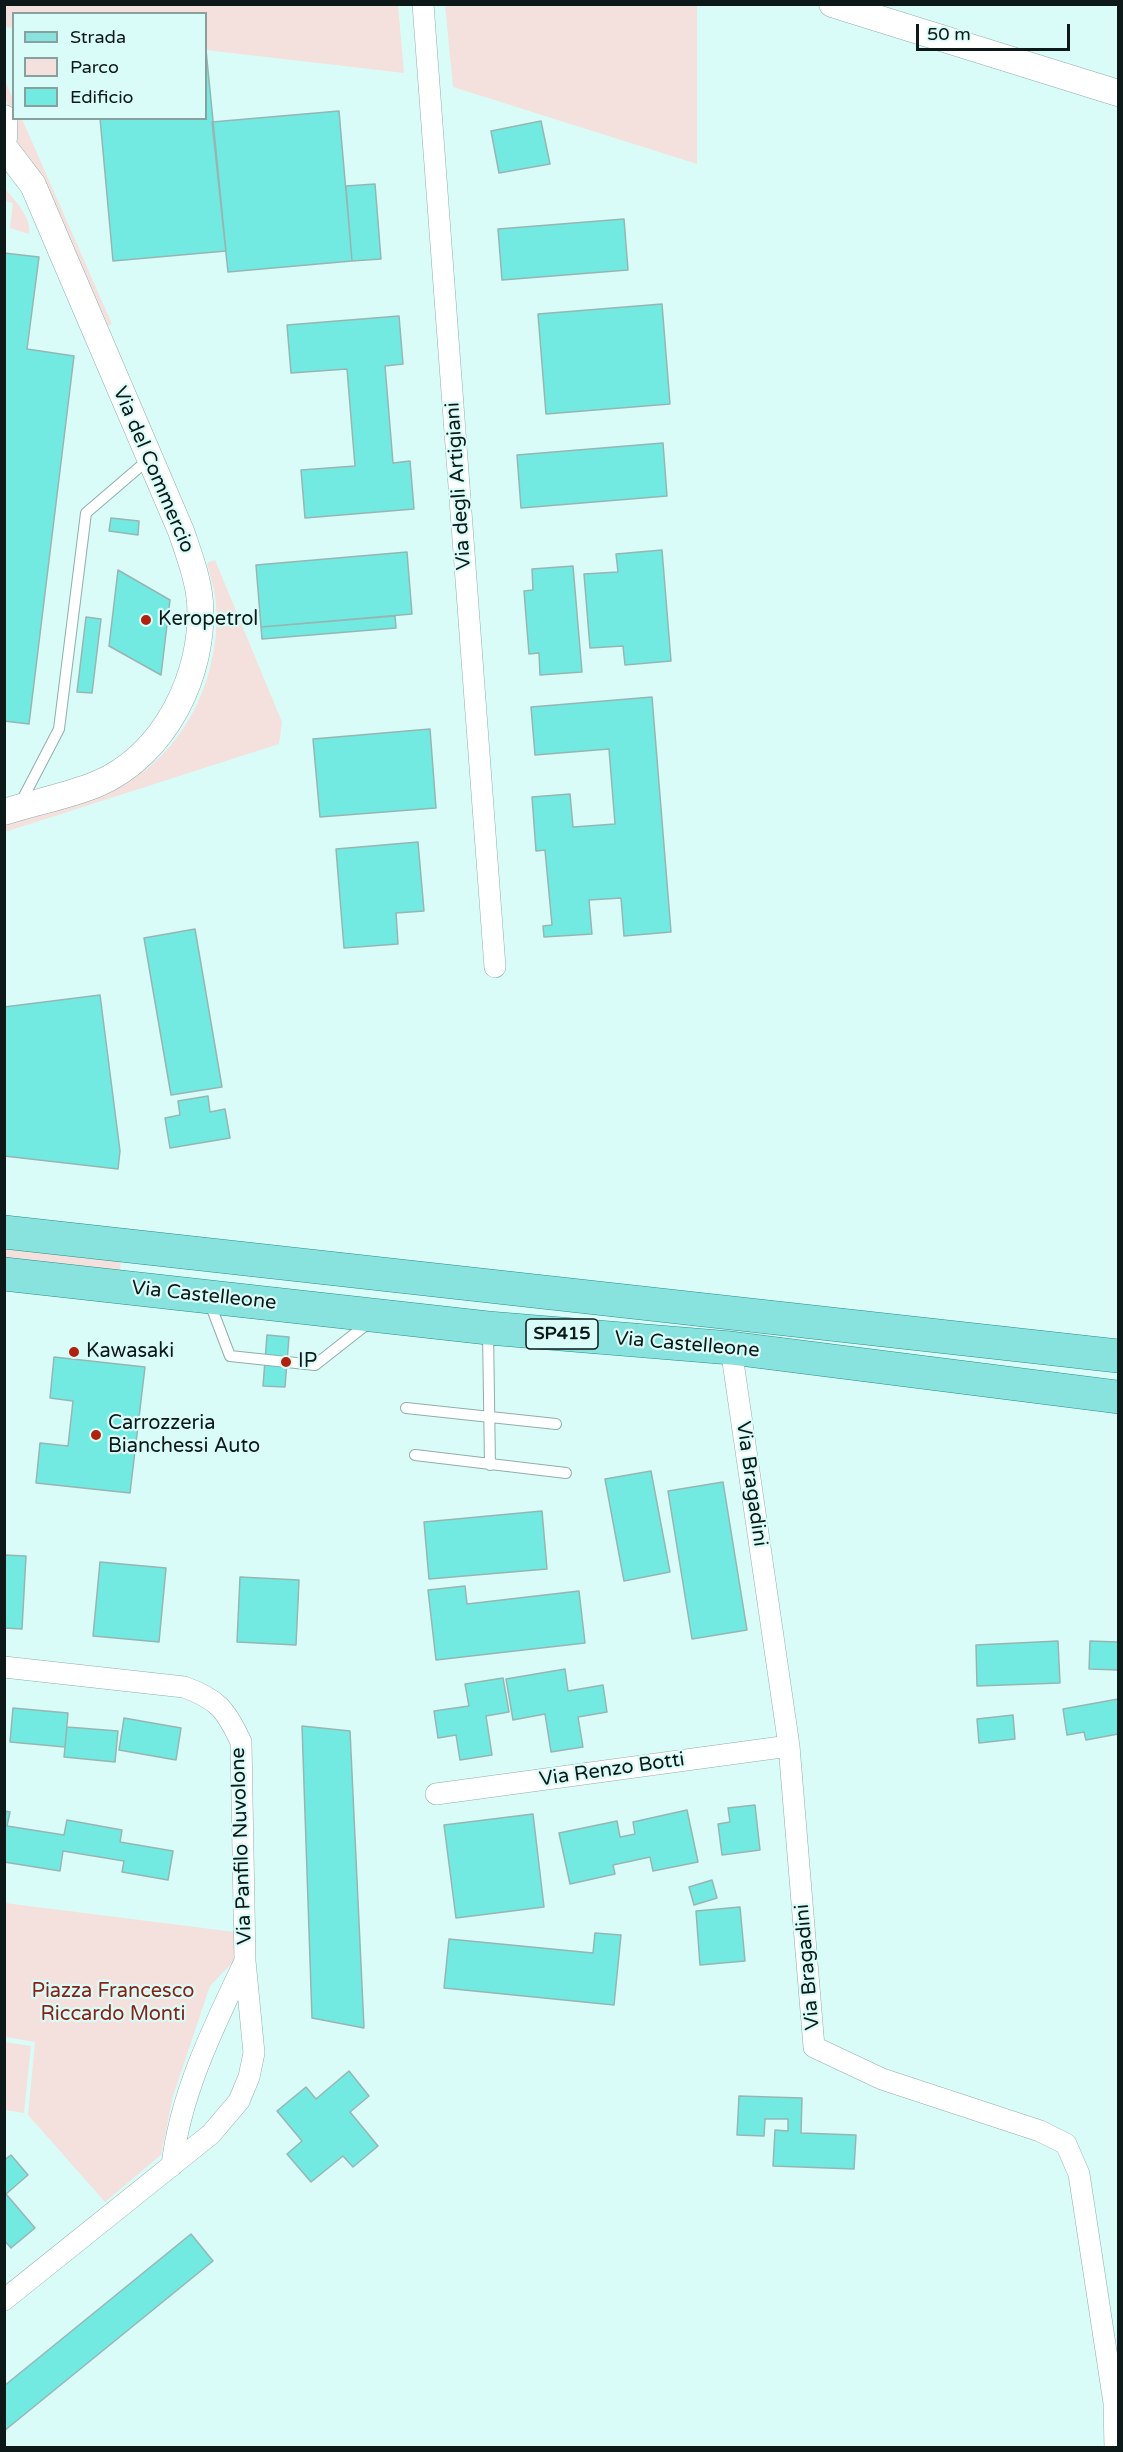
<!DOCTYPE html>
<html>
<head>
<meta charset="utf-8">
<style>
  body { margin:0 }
  #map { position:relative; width:1123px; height:2452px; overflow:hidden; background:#dafcf8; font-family:"Varela Round",sans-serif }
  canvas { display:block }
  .frame { position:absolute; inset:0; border:6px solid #0d1918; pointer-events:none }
  .legend { position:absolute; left:12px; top:12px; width:195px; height:108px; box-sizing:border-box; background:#dafcf8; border:2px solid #88a19e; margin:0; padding:8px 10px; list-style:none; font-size:18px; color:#0d1918 }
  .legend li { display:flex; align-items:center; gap:12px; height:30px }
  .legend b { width:30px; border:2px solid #88a19e }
  .scale { position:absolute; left:916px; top:24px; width:154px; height:27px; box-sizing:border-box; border:3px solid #0d1918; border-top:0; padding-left:8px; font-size:18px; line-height:21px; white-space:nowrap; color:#0d1918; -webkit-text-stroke:4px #dafcf8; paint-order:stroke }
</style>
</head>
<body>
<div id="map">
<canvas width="1123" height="2452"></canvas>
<div class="frame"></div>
<ul class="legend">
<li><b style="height:8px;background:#88e2dd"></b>Strada</li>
<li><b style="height:16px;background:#f4e1dd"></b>Parco</li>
<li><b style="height:16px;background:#73eae1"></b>Edificio</li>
</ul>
<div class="scale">50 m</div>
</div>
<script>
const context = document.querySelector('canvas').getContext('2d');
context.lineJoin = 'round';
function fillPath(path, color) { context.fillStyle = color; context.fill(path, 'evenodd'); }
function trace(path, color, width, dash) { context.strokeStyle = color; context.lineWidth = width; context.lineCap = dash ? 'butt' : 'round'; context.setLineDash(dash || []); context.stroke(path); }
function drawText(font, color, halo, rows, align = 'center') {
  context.font = font + ' "Varela Round",sans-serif'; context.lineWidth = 4.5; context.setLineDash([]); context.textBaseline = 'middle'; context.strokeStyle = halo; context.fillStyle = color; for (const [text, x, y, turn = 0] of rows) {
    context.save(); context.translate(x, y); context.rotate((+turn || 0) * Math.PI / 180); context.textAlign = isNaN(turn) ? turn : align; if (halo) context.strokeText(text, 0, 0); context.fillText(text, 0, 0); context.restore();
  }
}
fillPath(new Path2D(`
  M 5,5 L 398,5 L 404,73 L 206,50 L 206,14 L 14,14 L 13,28 L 5,27 Z
  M 445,5 L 697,5 L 697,164 L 453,87 Z
  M 4,78 L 13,99 L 14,118 L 22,119 L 112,324 L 108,326 L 42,175 L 16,147 L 11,110 L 5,98 Z
  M 5,189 C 14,199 33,219 29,234 L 10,228 L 13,203 L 5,201 Z
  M 215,560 L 282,722 L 279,744 L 5,832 L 4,825 C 39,814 77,807 110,792 C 182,759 221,680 216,604 C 215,590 210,576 207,563 Z
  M 5,1249 L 121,1262 L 120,1271 L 5,1259 Z
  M 5,1903 L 235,1932 L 236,1959 L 210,1986 L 173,2096 L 161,2155 L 105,2202 L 28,2115 L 35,2042 L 5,2037 Z
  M 4,2042 L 31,2046 L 24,2113 L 5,2110 Z`), '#f4e1dd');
const building = new Path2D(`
  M 206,50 L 226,251 L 113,261 L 100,118 L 206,118 Z
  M 339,111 L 352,261 L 228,272 L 212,122 Z
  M 541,121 L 550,164 L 499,173 L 491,131 Z
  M 375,184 L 381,259 L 352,261 L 346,186 Z
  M 624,219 L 628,270 L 502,280 L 498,229 Z
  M 4,253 L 39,257 L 27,349 L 74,356 L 29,724 L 4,721 Z
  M 662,304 L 670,404 L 546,414 L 538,314 Z
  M 399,316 L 403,364 L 385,366 L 393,463 L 410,461 L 414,509 L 305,518 L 301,470 L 355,466 L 347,369 L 291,373 L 287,325 Z
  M 663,443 L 667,496 L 521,508 L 517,455 Z
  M 111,518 L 139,521 L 138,535 L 109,531 Z
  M 662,550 L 671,661 L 625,665 L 623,646 L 590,648 L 584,574 L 618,572 L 616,554 Z
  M 407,552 L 412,614 L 261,627 L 256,565 Z
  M 573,566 L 582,672 L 540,675 L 539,653 L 529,654 L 524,591 L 533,590 L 532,569 Z
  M 118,570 L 170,600 L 161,675 L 109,646 Z
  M 395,616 L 396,628 L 262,639 L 261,627 Z
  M 86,617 L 101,619 L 92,693 L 77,692 Z
  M 652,697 L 671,932 L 624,936 L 621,898 L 589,900 L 592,934 L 544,937 L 543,926 L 552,925 L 545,850 L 536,851 L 532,797 L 570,794 L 573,827 L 615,824 L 609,749 L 535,755 L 531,707 Z
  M 430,729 L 436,808 L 320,817 L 313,739 Z
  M 418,842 L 424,911 L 396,913 L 398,944 L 344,948 L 336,849 Z
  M 195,929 L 222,1087 L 171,1095 L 144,938 Z
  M 100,995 L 120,1151 L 118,1169 L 4,1156 L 4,1007 Z
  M 208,1096 L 210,1112 L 225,1109 L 230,1138 L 170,1148 L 165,1118 L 180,1115 L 178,1101 Z
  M 267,1335 L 289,1337 L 285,1387 L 263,1386 Z
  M 54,1357 L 145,1367 L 130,1493 L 36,1483 L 40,1443 L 68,1446 L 73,1401 L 50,1398 Z
  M 651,1471 L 670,1572 L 624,1581 L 605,1479 Z
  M 723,1482 L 747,1630 L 692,1639 L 668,1491 Z
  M 542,1511 L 547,1569 L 429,1579 L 424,1522 Z
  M 4,1555 L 26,1556 L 22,1629 L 4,1628 Z
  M 100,1562 L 166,1568 L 159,1642 L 93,1636 Z
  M 240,1577 L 299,1580 L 296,1645 L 237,1642 Z
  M 465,1586 L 467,1604 L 579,1591 L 585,1643 L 436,1660 L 428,1590 Z
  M 1058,1641 L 1060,1683 L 977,1686 L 976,1645 Z
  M 1090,1641 L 1118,1642 L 1118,1670 L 1089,1669 Z
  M 565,1669 L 568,1691 L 603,1685 L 607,1712 L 578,1717 L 583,1747 L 551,1752 L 545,1714 L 513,1720 L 506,1679 Z
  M 503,1678 L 509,1712 L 486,1716 L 492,1755 L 460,1760 L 456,1735 L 438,1738 L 434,1711 L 469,1706 L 465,1684 Z
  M 1118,1699 L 1118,1734 L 1086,1740 L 1084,1732 L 1067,1735 L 1063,1709 Z
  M 13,1708 L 68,1713 L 65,1747 L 10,1742 Z
  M 1013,1715 L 1015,1739 L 979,1743 L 977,1719 Z
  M 124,1718 L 181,1728 L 176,1760 L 119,1750 Z
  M 302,1726 L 350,1731 L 364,2028 L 312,2018 Z
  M 67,1727 L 118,1731 L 115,1762 L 64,1757 Z
  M 755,1805 L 760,1850 L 722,1855 L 718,1824 L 730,1822 L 728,1808 Z
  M 687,1810 L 698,1862 L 653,1871 L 650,1857 L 613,1865 L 615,1874 L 570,1884 L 559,1833 L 617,1821 L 620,1837 L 635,1834 L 633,1822 Z
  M 4,1811 L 10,1812 L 7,1826 L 64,1835 L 67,1820 L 122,1830 L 120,1842 L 173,1851 L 168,1880 L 122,1872 L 124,1861 L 63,1851 L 60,1871 L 4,1862 Z
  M 533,1814 L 544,1907 L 456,1918 L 444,1825 Z
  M 712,1880 L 717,1898 L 694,1905 L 689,1887 Z
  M 740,1907 L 745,1961 L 700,1965 L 696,1911 Z
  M 595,1933 L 621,1935 L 614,2005 L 444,1988 L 449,1939 L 593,1953 Z
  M 349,2071 L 369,2096 L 350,2112 L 378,2146 L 353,2167 L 343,2156 L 311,2182 L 287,2154 L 302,2141 L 277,2111 L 306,2087 L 316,2099 Z
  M 739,2096 L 802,2098 L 801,2133 L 856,2135 L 854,2169 L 773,2166 L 775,2130 L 788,2131 L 788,2119 L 765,2119 L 764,2136 L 737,2135 Z
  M 11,2155 L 28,2175 L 6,2194 L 35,2228 L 11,2248 L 4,2240 L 4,2160 Z
  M 191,2234 L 213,2261 L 4,2431 L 4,2386 Z`);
fillPath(building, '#73eae1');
trace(building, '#96b6b3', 1.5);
const service = new Path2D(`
  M 20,804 L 59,729 L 86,513 L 149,459
  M 209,1301 L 230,1356 L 315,1365 L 371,1321
  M 488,1331 L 490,1465
  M 406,1408 L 556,1424
  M 415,1455 L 566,1473`);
const minor = new Path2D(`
  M 423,4 L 495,967
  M 731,1348 L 789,1746 L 814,2047 L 882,2079 L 1040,2131 L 1066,2144 L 1079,2174 L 1114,2403 L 1115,2448
  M 4,1667 L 184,1687 C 218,1699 226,1710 241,1742 L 245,1961
  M 436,1794 L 789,1746
  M 4,2300 L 211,2134 L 239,2101 L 249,2077 L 254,2053 L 245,1961 C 214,2026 180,2094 172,2166`);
const tertiary = new Path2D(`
  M 832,4 L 1118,93
  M 4,118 L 4,138
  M 4,147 L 33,185 L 181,531 C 189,555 198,578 200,602 C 205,674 165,755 97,784 C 68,796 35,802 4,812`);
const primary = new Path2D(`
  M 4,1232 L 1118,1356
  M 4,1274 L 488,1328 L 731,1348 L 1118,1397`);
trace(service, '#8eafac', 12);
trace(minor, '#8eafac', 22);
trace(tertiary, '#8eafac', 27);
trace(primary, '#298f89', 34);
trace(service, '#fff', 10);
trace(minor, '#fff', 21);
trace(tertiary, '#fff', 26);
trace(primary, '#88e2dd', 33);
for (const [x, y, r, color] of [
  [146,620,6,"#b0220e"],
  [74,1352,6,"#b0220e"],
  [286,1362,6,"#b0220e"],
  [96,1435,6,"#b0220e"]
]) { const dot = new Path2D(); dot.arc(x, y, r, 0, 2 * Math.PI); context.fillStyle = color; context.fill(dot); trace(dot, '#dafcf8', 2); }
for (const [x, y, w] of [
  [562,1334,72]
]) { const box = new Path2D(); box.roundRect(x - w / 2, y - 15, w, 30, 4.5); context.fillStyle = '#dafcf8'; context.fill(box); trace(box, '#0d1918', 1.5); }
drawText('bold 18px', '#0d1918', null, [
  ["SP415",562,1334]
]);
drawText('20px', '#0d1918', '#dafcf8', [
  ["Via del Commercio",153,470,67],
  ["Via degli Artigiani",459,486,-94],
  ["Via Castelleone",204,1296,6],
  ["Via Castelleone",687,1345,5],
  ["Via Bragadini",751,1484,82],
  ["Via Renzo Botti",612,1770,-8],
  ["Via Panfilo Nuvolone",242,1846,-92],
  ["Via Bragadini",808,1967,-95]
]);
drawText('20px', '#0d1918', '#dafcf8', [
  ["Keropetrol",158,620],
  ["Kawasaki",86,1352],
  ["IP",298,1362],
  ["Carrozzeria",108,1424],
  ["Bianchessi Auto",108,1447]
], 'left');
drawText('20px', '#872214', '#dafcf8', [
  ["Piazza Francesco",113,1992],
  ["Riccardo Monti",113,2015]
]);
</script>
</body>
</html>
